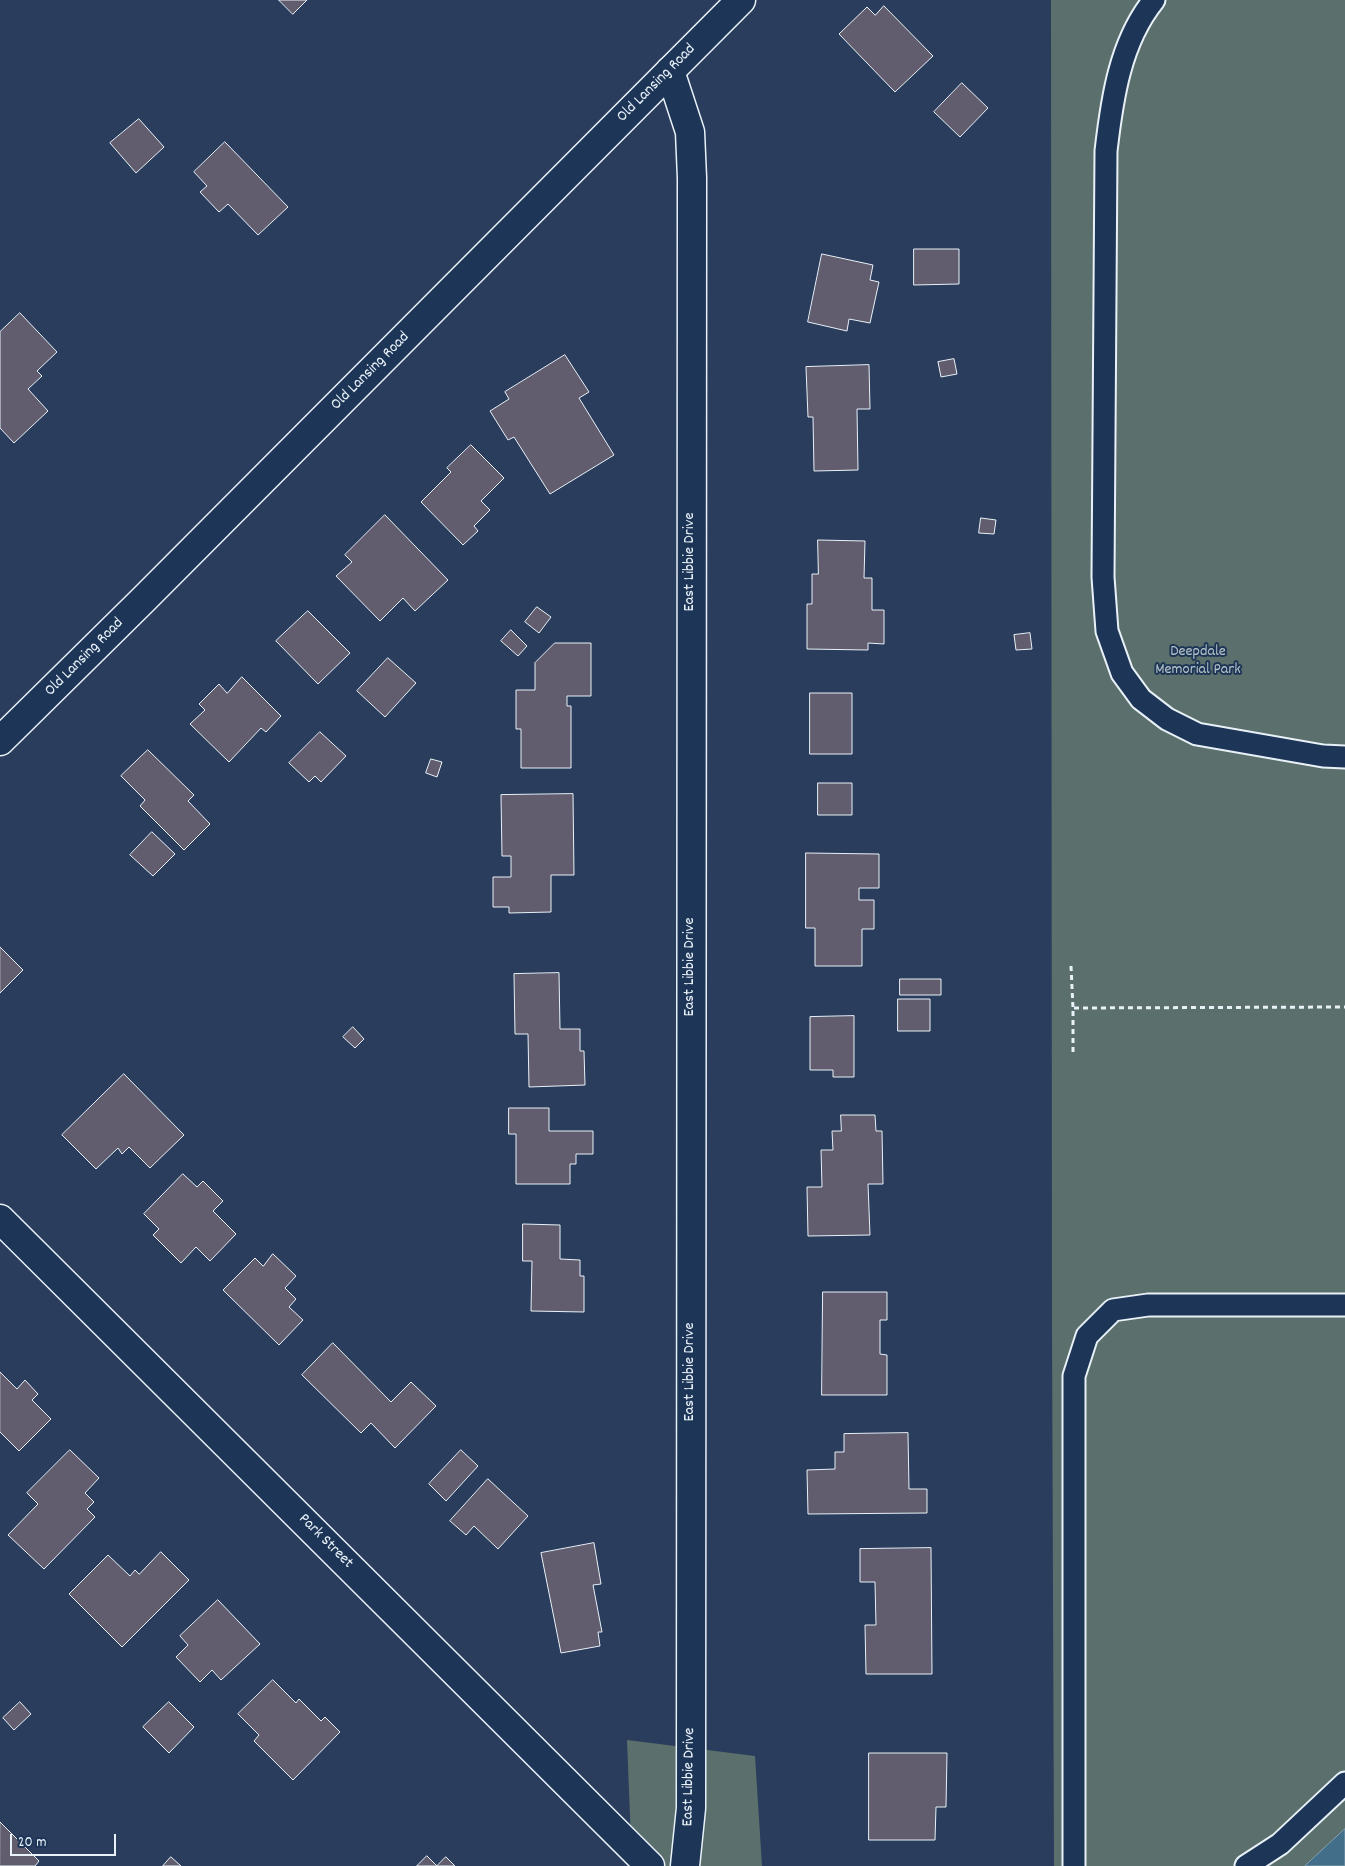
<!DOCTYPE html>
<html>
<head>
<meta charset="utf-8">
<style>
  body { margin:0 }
  #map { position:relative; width:1345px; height:1866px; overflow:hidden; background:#2b3d5c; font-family:Dekko,sans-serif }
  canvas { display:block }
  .scale { position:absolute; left:10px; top:1834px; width:106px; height:22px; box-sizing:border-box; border:2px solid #e8f1f8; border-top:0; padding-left:6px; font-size:15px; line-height:18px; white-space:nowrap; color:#e8f1f8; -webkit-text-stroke:4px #1d3557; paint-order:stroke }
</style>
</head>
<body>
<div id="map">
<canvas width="1345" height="1866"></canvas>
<div class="scale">20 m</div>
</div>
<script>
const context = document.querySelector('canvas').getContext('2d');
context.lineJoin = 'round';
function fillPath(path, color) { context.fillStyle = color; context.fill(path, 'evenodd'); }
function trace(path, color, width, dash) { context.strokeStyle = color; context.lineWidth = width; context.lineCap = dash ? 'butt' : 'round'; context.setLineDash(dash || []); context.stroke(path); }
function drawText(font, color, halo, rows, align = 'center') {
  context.font = font + ' Dekko,sans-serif'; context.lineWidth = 4; context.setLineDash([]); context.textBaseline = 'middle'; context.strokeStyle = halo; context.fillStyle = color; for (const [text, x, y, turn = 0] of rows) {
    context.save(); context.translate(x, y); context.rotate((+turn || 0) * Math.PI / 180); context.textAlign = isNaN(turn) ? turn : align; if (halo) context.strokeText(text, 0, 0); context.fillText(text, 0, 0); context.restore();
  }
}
fillPath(new Path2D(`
  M 1051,0 L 1345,0 L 1345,1829 L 1305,1866 L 1054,1866 L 1052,1324 Z
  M 627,1740 L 755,1756 L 762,1866 L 632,1866 Z`), '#5b706c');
const water = new Path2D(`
  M 1345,1829 L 1345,1866 L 1305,1866 Z`);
fillPath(water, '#436e89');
trace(water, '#85a2b5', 1);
const building = new Path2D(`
  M 279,0 L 307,0 L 293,14 Z
  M 884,6 L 933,56 L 895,92 L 839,34 L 867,7 L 875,15 Z
  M 962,83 L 988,108 L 960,137 L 934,112 Z
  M 139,119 L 164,147 L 136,173 L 110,143 Z
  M 225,142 L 288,207 L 258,235 L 228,204 L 219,212 L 200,192 L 207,186 L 194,172 Z
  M 914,249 L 959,249 L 959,284 L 914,285 Z
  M 822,254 L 873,265 L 870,280 L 879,282 L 870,323 L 849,319 L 847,331 L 808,322 Z
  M 20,313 L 57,352 L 37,371 L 42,376 L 28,389 L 48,411 L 14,443 L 0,428 L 0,332 Z
  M 565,355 L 589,392 L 579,398 L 614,455 L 550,494 L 514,437 L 508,440 L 490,411 L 509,399 L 505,392 Z
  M 954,359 L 957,374 L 941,377 L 938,362 Z
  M 869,365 L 870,409 L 857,409 L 858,470 L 814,471 L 813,417 L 808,417 L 806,367 Z
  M 471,445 L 504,478 L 481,501 L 490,510 L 474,526 L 478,531 L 463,545 L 421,502 L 451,472 L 447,468 Z
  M 385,515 L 448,580 L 415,611 L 403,598 L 380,621 L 336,576 L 352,562 L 345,555 Z
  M 981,518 L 996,520 L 994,534 L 979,533 Z
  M 818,540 L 865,541 L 864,578 L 872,578 L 872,610 L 884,610 L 884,644 L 868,643 L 868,650 L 807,649 L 807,604 L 812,604 L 812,574 L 818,574 Z
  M 537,607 L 551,617 L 539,633 L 525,622 Z
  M 308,611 L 350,653 L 318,684 L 276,641 Z
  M 511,630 L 527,646 L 518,656 L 501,641 Z
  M 1030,633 L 1032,649 L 1016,650 L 1014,635 Z
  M 555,643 L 591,643 L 591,696 L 567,696 L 567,706 L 571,706 L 571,768 L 521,768 L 521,729 L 516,729 L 516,690 L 535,690 L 535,663 Z
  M 388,658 L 416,683 L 385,717 L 357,691 Z
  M 242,677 L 281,716 L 266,732 L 261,728 L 229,762 L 190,724 L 205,710 L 199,704 L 219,684 L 227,693 Z
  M 810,693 L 852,693 L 852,754 L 810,754 Z
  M 320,732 L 346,756 L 321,782 L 315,776 L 309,782 L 289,763 Z
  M 148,750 L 194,795 L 188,801 L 210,824 L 184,850 L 140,806 L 145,800 L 121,776 Z
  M 431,759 L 442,762 L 437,777 L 426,773 Z
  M 818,783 L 852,783 L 852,815 L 818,815 Z
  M 573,794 L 574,875 L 551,875 L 551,912 L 509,913 L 509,907 L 493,907 L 493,877 L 511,877 L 511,856 L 502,856 L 501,795 Z
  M 152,832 L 175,854 L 153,876 L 130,855 Z
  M 806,853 L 879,854 L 879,888 L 859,888 L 859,900 L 874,900 L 874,929 L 862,929 L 862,966 L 815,966 L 815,928 L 806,928 Z
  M 0,947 L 23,970 L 0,993 Z
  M 559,973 L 560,1029 L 580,1029 L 580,1051 L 584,1051 L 585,1085 L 529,1087 L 528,1034 L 515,1034 L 514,974 Z
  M 900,979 L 941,979 L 941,995 L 900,995 Z
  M 898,999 L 930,999 L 930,1031 L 898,1031 Z
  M 854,1016 L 854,1077 L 833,1077 L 833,1070 L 810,1070 L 810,1017 Z
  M 353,1027 L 364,1039 L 355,1048 L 343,1037 Z
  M 124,1074 L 184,1135 L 150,1168 L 129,1147 L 122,1154 L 118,1148 L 96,1169 L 62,1135 Z
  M 509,1108 L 549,1108 L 549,1131 L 593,1131 L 593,1154 L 576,1154 L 576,1164 L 570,1164 L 570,1184 L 516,1184 L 516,1134 L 509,1134 Z
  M 841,1115 L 875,1115 L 876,1131 L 882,1131 L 883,1184 L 868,1184 L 870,1235 L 808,1236 L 807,1187 L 822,1187 L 821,1150 L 833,1150 L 832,1131 L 841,1131 Z
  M 183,1174 L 197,1187 L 203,1181 L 223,1201 L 213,1211 L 236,1234 L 210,1261 L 196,1247 L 181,1263 L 153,1235 L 159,1229 L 144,1214 Z
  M 523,1224 L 560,1225 L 560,1259 L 580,1260 L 580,1276 L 584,1276 L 584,1312 L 531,1311 L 532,1261 L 523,1261 Z
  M 273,1254 L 296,1276 L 285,1288 L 296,1299 L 289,1307 L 303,1320 L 279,1345 L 223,1290 L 255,1258 L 263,1266 Z
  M 823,1292 L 887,1292 L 887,1320 L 880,1320 L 880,1354 L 887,1355 L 887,1395 L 822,1395 Z
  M 333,1343 L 391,1402 L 411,1382 L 436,1406 L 395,1448 L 371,1423 L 361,1433 L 302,1375 Z
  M 0,1372 L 17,1389 L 25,1380 L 38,1394 L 32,1400 L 51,1419 L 19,1451 L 0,1432 Z
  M 908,1433 L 909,1489 L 927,1489 L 927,1513 L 808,1514 L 807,1470 L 835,1469 L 835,1452 L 844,1452 L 844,1434 Z
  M 70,1450 L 99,1478 L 85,1493 L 94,1502 L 87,1509 L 95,1517 L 44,1569 L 8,1535 L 38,1504 L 27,1493 Z
  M 461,1450 L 478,1466 L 446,1501 L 429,1484 Z
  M 488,1479 L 528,1516 L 498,1549 L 474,1526 L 466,1535 L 450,1521 Z
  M 594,1543 L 601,1584 L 593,1585 L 602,1632 L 598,1632 L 600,1646 L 561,1653 L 541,1553 Z
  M 931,1548 L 932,1674 L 866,1674 L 865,1625 L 876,1625 L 875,1582 L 860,1582 L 860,1549 Z
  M 161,1552 L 189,1580 L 122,1647 L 69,1594 L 108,1555 L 130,1576 L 135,1570 L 139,1574 Z
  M 218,1600 L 260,1644 L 221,1680 L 212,1670 L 200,1682 L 176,1657 L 188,1645 L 180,1636 Z
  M 273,1680 L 296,1703 L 299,1699 L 321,1721 L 325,1717 L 340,1732 L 293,1780 L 254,1741 L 259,1735 L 238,1714 Z
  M 20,1702 L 31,1714 L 14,1730 L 3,1718 Z
  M 169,1702 L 194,1727 L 169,1753 L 143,1727 Z
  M 869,1753 L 947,1753 L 946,1807 L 936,1807 L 935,1840 L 869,1840 Z
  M 0,1822 L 39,1861 L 35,1866 L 0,1866 Z
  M 427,1856 L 437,1866 L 417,1866 Z
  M 171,1857 L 181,1866 L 163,1866 Z
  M 446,1857 L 455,1866 L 437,1866 Z`);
fillPath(building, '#615d6e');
trace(building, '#e8f1f8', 1);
const service = new Path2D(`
  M 1154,0 C 1120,42 1112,99 1106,151 L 1103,577 L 1107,631 L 1122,673 L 1141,699 L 1167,719 L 1197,734 L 1323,756 L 1345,757
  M 1074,1866 L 1074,1376 L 1087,1336 L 1113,1310 L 1148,1305 L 1345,1305
  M 1246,1866 L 1280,1844 L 1345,1783`);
const minor = new Path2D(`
  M 670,71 L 690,132 L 692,178 L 691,1808 L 685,1866
  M 0,1219 L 650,1866`);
const tertiary = new Path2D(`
  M 0,741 L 142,601 L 741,0`);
trace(service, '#e8f1f8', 25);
trace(minor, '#e8f1f8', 31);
trace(tertiary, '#e8f1f8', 31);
trace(new Path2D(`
  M 1071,966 L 1073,1008
  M 1073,1052 L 1073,1008 L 1345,1007`), '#e8f1f8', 3, [5, 4]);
trace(service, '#1d3557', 21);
trace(minor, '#1d3557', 28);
trace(tertiary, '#1d3557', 28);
drawText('16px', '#e8f1f8', '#1d3557', [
  ["Old Lansing Road",657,84,-45],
  ["Old Lansing Road",371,372,-45],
  ["East Libbie Drive",691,562,-90],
  ["Old Lansing Road",85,658,-45],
  ["East Libbie Drive",691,967,-90],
  ["East Libbie Drive",691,1372,-90],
  ["Park Street",325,1542,45],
  ["East Libbie Drive",690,1777,-89]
]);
drawText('16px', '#b7c4c7', '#1d3557', [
  ["Deepdale",1198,653],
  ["Memorial Park",1198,671]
]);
</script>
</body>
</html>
